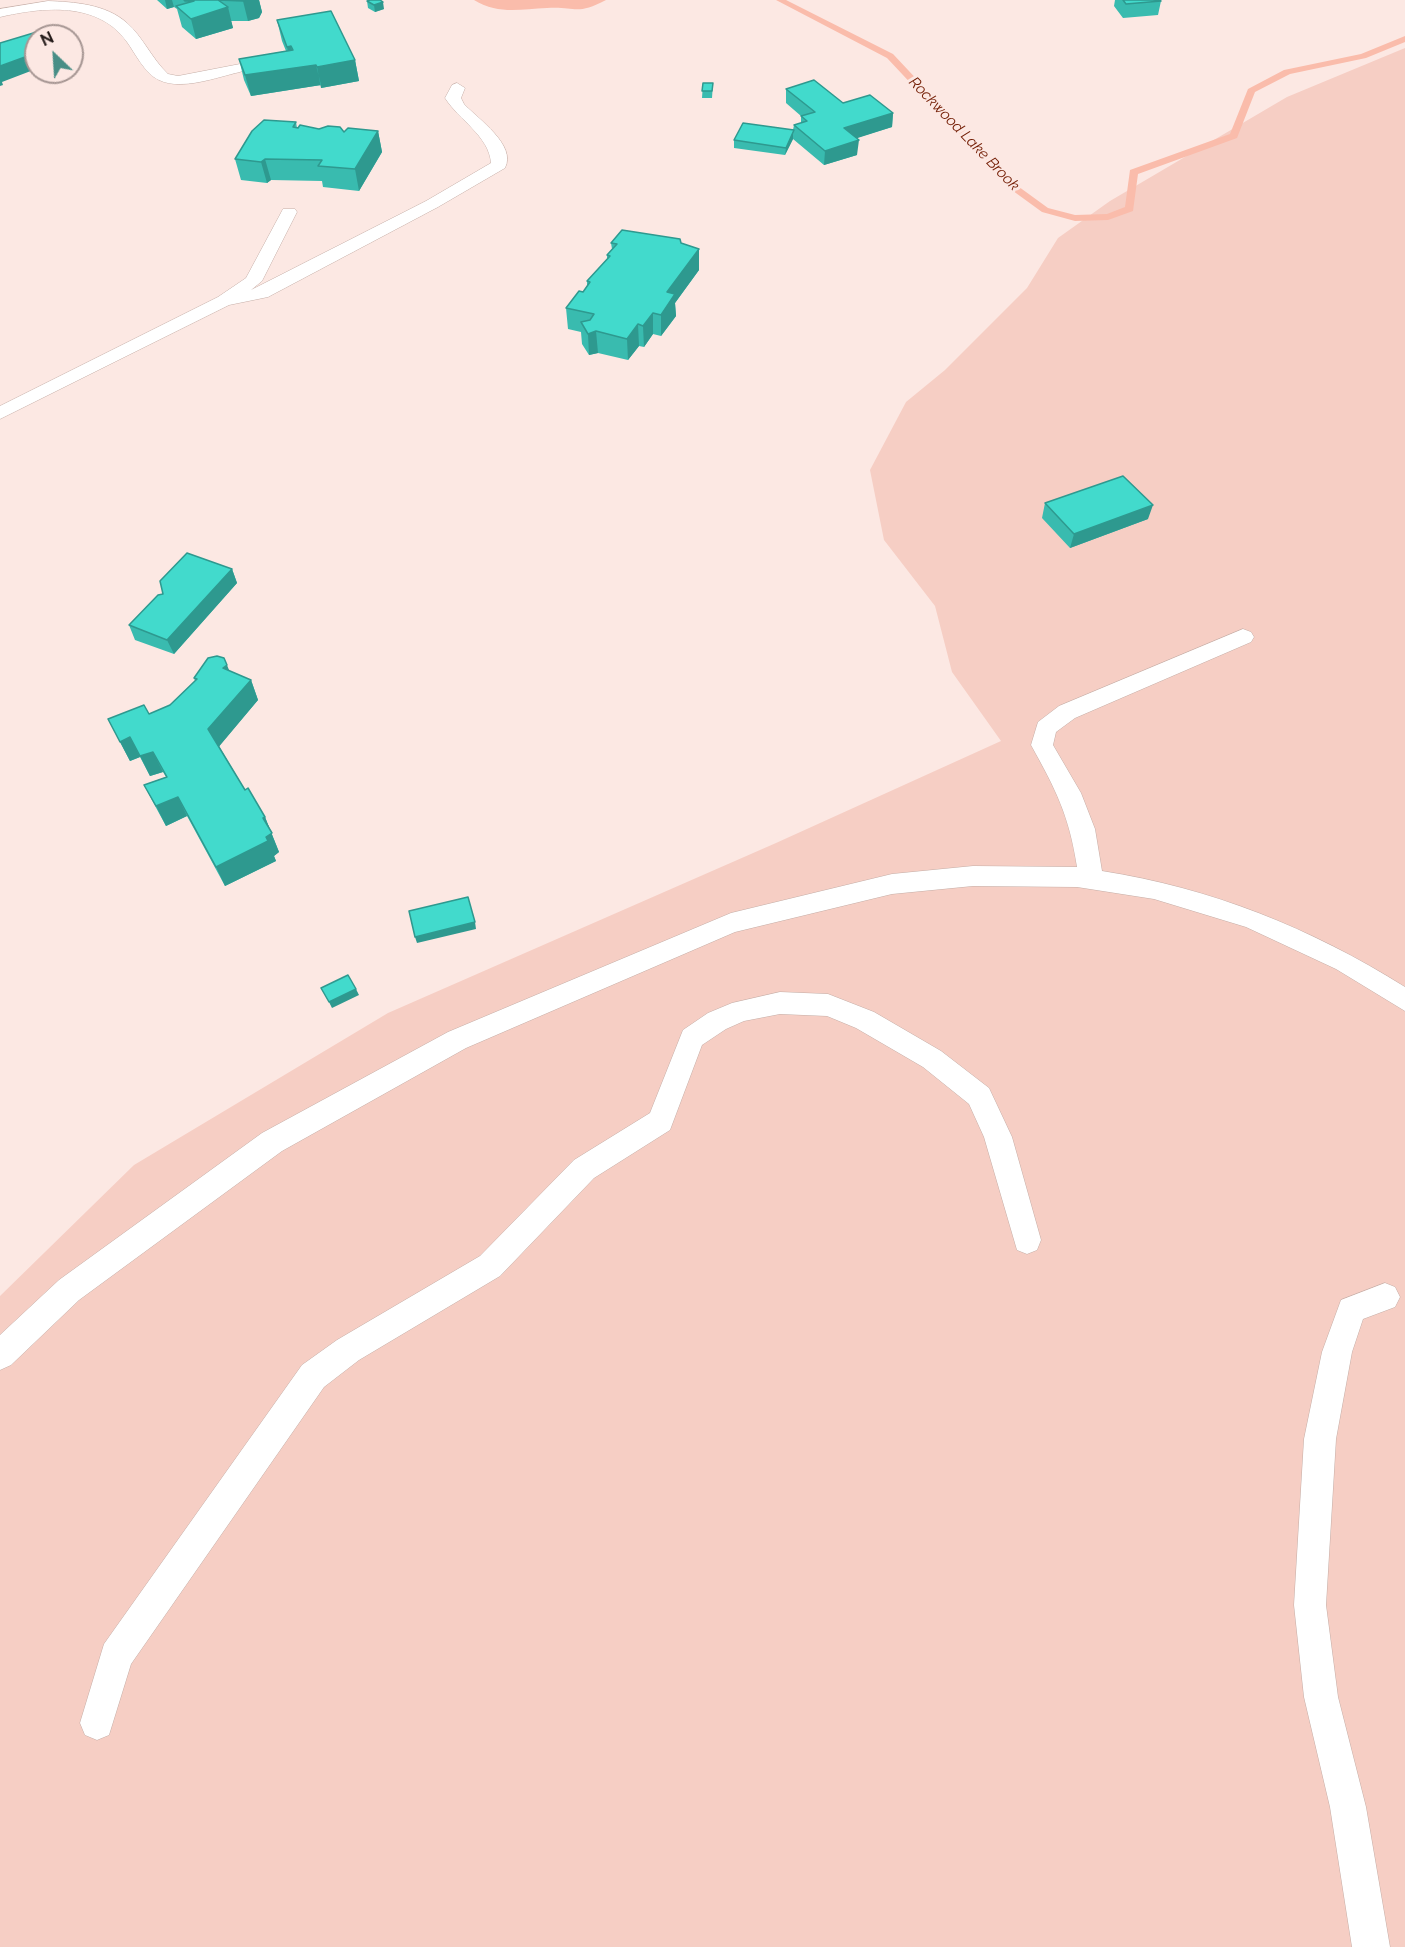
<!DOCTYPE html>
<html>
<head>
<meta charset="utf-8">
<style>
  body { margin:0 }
  #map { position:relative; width:1405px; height:1947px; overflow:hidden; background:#fce8e3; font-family:Raleway,sans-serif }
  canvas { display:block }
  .north { position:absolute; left:24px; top:24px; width:60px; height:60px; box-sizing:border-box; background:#fce8e3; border:2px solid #a69693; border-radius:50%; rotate:335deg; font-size:16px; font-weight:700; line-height:24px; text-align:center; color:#251c1a }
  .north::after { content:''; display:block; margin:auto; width:21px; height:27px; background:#488e86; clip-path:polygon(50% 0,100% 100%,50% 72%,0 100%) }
</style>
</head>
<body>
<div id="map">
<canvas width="1405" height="1947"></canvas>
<div class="north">N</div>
</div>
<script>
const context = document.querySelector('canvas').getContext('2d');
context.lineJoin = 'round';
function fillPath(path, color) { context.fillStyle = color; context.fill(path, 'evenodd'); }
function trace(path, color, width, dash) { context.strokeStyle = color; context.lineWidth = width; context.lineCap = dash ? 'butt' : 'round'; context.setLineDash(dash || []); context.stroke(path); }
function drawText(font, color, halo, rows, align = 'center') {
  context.font = font + ' Raleway,sans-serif'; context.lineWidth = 6; context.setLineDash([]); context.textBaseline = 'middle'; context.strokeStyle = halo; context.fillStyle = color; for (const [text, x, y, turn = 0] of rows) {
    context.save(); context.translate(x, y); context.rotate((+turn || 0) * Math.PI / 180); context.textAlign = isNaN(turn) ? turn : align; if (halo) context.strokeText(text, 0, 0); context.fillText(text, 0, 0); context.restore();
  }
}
fillPath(new Path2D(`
  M 1405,48 L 1405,1947 L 0,1947 L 0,1296 L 134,1165 L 388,1013 L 776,843 L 1001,741 L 952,672 L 935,606 L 884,540 L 870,470 L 906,402 L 945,370 L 1027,288 L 1058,238 L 1110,201 L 1287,97 Z`), '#f6cec4');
fillPath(new Path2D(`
  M 474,0 L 606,0 C 576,16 575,6 547,8 C 520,9 499,15 474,0 Z`), '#fabcab');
fillPath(new Path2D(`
  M 776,0 L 786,0 L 893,54 L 1015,184 L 1048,208 L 1075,215 L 1107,214 L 1125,207 L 1130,170 L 1230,134 L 1248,89 L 1284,70 L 1361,54 L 1405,36 L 1405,42 L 1366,58 L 1290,74 L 1255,92 L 1237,138 L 1138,174 L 1133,211 L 1108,220 L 1075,221 L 1042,212 L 1009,188 L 887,58 Z`), '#fabcab');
const service = new Path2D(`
  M 48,1 C 74,2 106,4 127,23 C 143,37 152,59 168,74 L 178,76 L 240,64 L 247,68 L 240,72 C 217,77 182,91 159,80 C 145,74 135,53 127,42 C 98,1 43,7 0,17 L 0,9 Z
  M 457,83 L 465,88 L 461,98 L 464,104 C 478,119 517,145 505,168 L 438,207 L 268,297 L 229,305 L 0,419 L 0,406 L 218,297 L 246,278 L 283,209 L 295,209 L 297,212 L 262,281 L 251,290 L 426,201 L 491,163 C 489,136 459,120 445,98 L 452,85 Z
  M 1243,629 L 1251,632 L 1254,637 L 1251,642 L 1075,718 L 1056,732 L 1053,745 L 1081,793 L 1095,829 L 1102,871 C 1211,888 1311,928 1405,987 L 1405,1011 L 1336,969 L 1246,927 L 1154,899 L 1077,887 L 973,886 L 892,894 L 735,932 L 466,1048 L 282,1151 L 79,1300 L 11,1365 L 0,1370 L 0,1335 L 59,1280 L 262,1133 L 448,1032 L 731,913 L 892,874 L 973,866 L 1077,867 C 1069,815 1056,790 1031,745 L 1038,722 L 1059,706 Z
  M 780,992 L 828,994 L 874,1012 L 941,1051 L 989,1088 L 1012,1137 L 1041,1240 L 1037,1250 L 1027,1254 L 1017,1250 L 984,1137 L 969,1104 L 923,1067 L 856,1028 L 827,1016 L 780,1014 L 744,1021 L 726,1029 L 702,1045 L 670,1130 L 594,1178 L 500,1276 L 359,1360 L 324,1387 L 131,1664 L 109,1735 L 97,1740 L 85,1735 L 80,1723 L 104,1644 L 302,1365 L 337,1340 L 480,1256 L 574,1160 L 650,1113 L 683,1030 L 708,1013 L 732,1003 Z
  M 1385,1283 L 1395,1287 L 1400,1297 L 1395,1307 L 1363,1319 L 1352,1352 L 1336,1439 L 1326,1605 L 1338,1697 L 1366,1807 L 1390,1947 L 1352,1947 L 1330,1807 L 1304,1697 L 1294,1605 L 1304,1439 L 1322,1352 L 1341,1300 Z`);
trace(service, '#c5aea7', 1);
fillPath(service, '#fff');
fillPath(new Path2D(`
  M 157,0 L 259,0 L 262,12 L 259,18 L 248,21 L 231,21 L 233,28 L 196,39 L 182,27 L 177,9 L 174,7 L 167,9 Z
  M 1115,0 L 1160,0 L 1161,1 L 1158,15 L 1123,18 L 1114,6 Z
  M 367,1 L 384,9 L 375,12 L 368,8 Z
  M 277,20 L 355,60 L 359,81 L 321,88 L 321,85 L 251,96 L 244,80 L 239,59 L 286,51 L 282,41 Z
  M 703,83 L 713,83 L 712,98 L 702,98 Z
  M 786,89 L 843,103 L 893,113 L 892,127 L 856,138 L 857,155 L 824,165 L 793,139 L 785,155 L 734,148 L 734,140 L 793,130 L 794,125 L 801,123 L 801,116 L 786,103 Z
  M 296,122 L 297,128 L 344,132 L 378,131 L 382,152 L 359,191 L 323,187 L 322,181 L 271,180 L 267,183 L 241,180 L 235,159 Z
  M 611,243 L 681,243 L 699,249 L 699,270 L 675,303 L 676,316 L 661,336 L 653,334 L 644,347 L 639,346 L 628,360 L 598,353 L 589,355 L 582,344 L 581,332 L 568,329 L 566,308 L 583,292 L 587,286 L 587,281 L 607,259 L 607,255 L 612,249 Z
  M 1045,503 L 1148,519 L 1070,548 L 1042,518 Z
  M 232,569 L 237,583 L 174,654 L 135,640 L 129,625 L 163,594 Z
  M 230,671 L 251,680 L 258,700 L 219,746 L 245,790 L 265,817 L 279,852 L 274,856 L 276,861 L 225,886 L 187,816 L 166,826 L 154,804 L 144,785 L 166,777 L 163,772 L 150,776 L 140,757 L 130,761 L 108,719 L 149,714 L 170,705 L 195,681 L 194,678 Z`), '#39bbaf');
fillPath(new Path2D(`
  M 165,0 L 172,0 L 174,7 L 167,9 Z
  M 245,0 L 259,0 L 262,12 L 259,18 L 248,21 L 243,1 Z
  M 383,2 L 384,9 L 375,12 L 374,5 Z
  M 228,7 L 233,28 L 196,39 L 191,19 Z
  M 291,46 L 296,66 L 291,67 L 287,47 Z
  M 36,53 L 36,69 L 2,82 L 3,85 L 0,86 L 0,66 Z
  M 355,60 L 359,81 L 321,88 L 317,67 Z
  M 316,65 L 321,85 L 251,96 L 245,75 Z
  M 893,113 L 892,127 L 842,143 L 844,128 Z
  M 378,131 L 382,152 L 359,191 L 355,169 Z
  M 793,131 L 793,139 L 785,155 L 786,148 Z
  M 859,140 L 857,155 L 824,165 L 825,151 Z
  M 265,159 L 271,180 L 267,183 L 261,162 Z
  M 699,249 L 699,270 L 675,303 L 676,316 L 661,336 L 661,315 L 667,292 Z
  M 653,313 L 653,334 L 644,347 L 643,326 Z
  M 638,324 L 639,346 L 628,360 L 627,339 Z
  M 596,331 L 598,353 L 589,355 L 588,334 Z
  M 1153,505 L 1148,519 L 1070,548 L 1074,534 Z
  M 232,569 L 237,583 L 174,654 L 167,640 Z
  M 227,665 L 235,685 L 223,668 Z
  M 251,680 L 258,700 L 217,749 L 208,729 Z
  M 130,737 L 140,757 L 130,761 L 120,742 Z
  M 153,752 L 163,772 L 150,776 L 140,756 Z
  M 178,797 L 187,816 L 166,826 L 156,806 Z
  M 265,817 L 279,852 L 274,856 L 276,861 L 225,886 L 216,867 L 266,837 L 263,818 Z
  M 475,922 L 476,929 L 417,943 L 415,937 Z
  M 356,989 L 359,995 L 332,1008 L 329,1002 Z`), '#2e998f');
const building = new Path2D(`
  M 184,0 L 245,0 L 243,1 L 218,0 L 228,7 L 191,19 L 176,6 L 194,1 L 185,1 Z
  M 370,0 L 380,0 L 383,2 L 374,5 L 367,1 Z
  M 1123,0 L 1160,0 L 1161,1 L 1126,4 Z
  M 331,11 L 355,60 L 317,67 L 316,65 L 245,75 L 239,59 L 293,50 L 291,46 L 287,47 L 277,20 Z
  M 40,31 L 47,36 L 36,36 L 36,53 L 0,66 L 0,43 Z
  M 814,80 L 843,103 L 870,95 L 893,113 L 844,128 L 859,140 L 825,151 L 794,125 L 807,121 L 801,116 L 815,112 L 786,89 Z
  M 703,83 L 713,83 L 712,91 L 702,91 Z
  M 264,120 L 296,122 L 293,127 L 298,128 L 300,125 L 319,129 L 328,126 L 340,127 L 344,132 L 348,128 L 378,131 L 355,169 L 318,166 L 322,160 L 265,159 L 261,162 L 235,159 L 252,131 Z
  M 743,123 L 794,130 L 786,148 L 734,140 Z
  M 622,230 L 680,239 L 681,243 L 699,249 L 667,292 L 675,294 L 661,315 L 653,313 L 643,326 L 638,324 L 627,339 L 596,331 L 588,334 L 581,322 L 590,320 L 594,314 L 566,308 L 579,291 L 583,292 L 590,282 L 587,281 L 610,256 L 607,255 L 617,244 L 611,243 Z
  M 1123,476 L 1153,505 L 1074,534 L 1045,503 Z
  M 187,553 L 232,569 L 167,640 L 129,625 L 158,595 L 163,594 L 160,581 Z
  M 217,656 L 224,658 L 227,665 L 223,668 L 251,680 L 208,729 L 245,790 L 248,788 L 265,817 L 263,818 L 272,833 L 266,837 L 268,841 L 216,867 L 178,797 L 156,806 L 144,785 L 167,777 L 153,752 L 140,756 L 130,737 L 120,742 L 108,719 L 144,705 L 149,714 L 170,705 L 197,679 L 194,678 L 208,658 Z
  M 468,897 L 475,922 L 415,937 L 409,911 Z
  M 348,975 L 356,989 L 329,1002 L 321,988 Z`);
fillPath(building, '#42dacc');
trace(building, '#2e998f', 1.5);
drawText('italic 15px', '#711a01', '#fce8e3', [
  ["Rockwood Lake Brook",964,134,46]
]);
</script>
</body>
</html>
